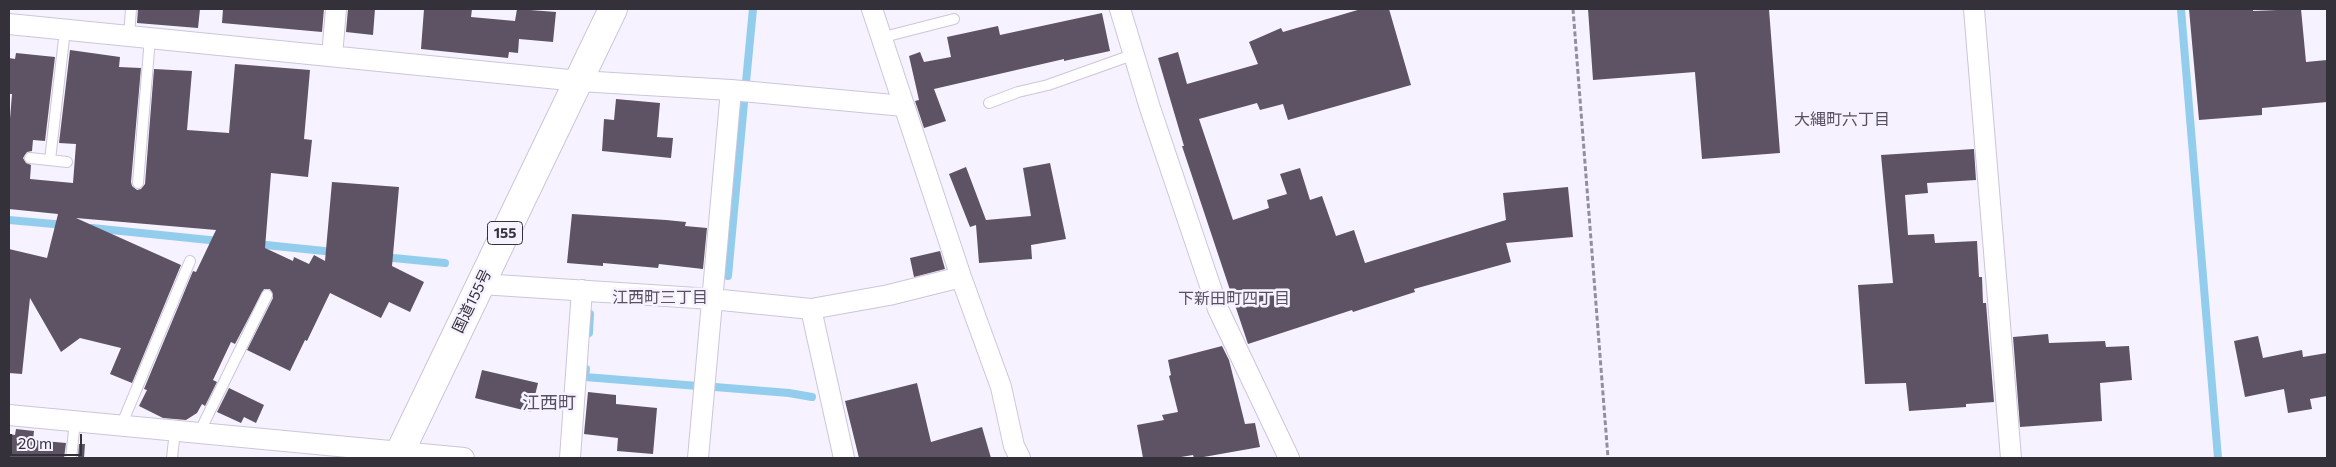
<!DOCTYPE html>
<html>
<head>
<meta charset="utf-8">
<style>
  body { margin:0 }
  #map { position:relative; width:2336px; height:467px; overflow:hidden; background:#f7f2ff; font-family:Commissioner,sans-serif }
  canvas { display:block }
  .frame { position:absolute; inset:0; border:10px solid #35313a; pointer-events:none }
  .scale { position:absolute; left:10px; top:434px; width:72px; height:22px; box-sizing:border-box; border:2px solid #35313a; border-top:0; padding-left:6px; font-size:15px; line-height:18px; white-space:nowrap; color:#35313a; -webkit-text-stroke:4px #f7f2ff; paint-order:stroke }
</style>
</head>
<body>
<div id="map">
<canvas width="2336" height="467"></canvas>
<div class="frame"></div>
<div class="scale">20 m</div>
</div>
<script>
const context = document.querySelector('canvas').getContext('2d');
context.lineJoin = 'round';
function trace(path, color, width, dash) { context.strokeStyle = color; context.lineWidth = width; context.lineCap = dash ? 'butt' : 'round'; context.setLineDash(dash || []); context.stroke(path); }
function fillPath(path, color) { context.fillStyle = color; context.fill(path, 'evenodd'); }
function drawText(font, color, halo, rows, align = 'center') {
  context.font = font + ' Commissioner,"Noto Sans JP",sans-serif'; context.lineWidth = 5; context.setLineDash([]); context.textBaseline = 'middle'; context.strokeStyle = halo; context.fillStyle = color; for (const [text, x, y, turn = 0] of rows) {
    context.save(); context.translate(x, y); context.rotate((+turn || 0) * Math.PI / 180); context.textAlign = isNaN(turn) ? turn : align; if (halo) context.strokeText(text, 0, 0); context.fillText(text, 0, 0); context.restore();
  }
}
trace(new Path2D(`
  M 2181,9 L 2218,458
  M 746,82 L 753,9
  M 9,220 L 65,225
  M 92,228 L 219,241
  M 256,244 L 334,252
  M 383,257 L 445,263
  M 728,276 L 744,103
  M 589,333 L 590,314
  M 586,369 L 585,377 L 698,386
  M 715,387 L 789,393 L 812,397`), '#92cded', 8);
fillPath(new Path2D(`
  M 138,9 L 200,9 L 198,28 L 137,23 Z
  M 223,9 L 324,9 L 322,32 L 222,23 Z
  M 348,9 L 375,9 L 373,35 L 346,32 Z
  M 424,9 L 472,9 L 471,17 L 515,21 L 517,9 L 556,12 L 553,42 L 519,39 L 518,53 L 509,52 L 508,58 L 421,49 Z
  M 1361,9 L 1389,9 L 1411,85 L 1288,120 L 1283,104 L 1260,110 L 1257,103 L 1199,119 L 1233,220 L 1269,208 L 1267,200 L 1287,194 L 1280,174 L 1300,168 L 1310,200 L 1322,196 L 1336,236 L 1354,230 L 1365,263 L 1506,220 L 1503,193 L 1568,187 L 1573,237 L 1506,243 L 1511,262 L 1414,289 L 1415,292 L 1353,312 L 1352,310 L 1248,344 L 1182,146 L 1184,146 L 1158,58 L 1178,52 L 1187,84 L 1258,64 L 1249,42 L 1281,28 L 1283,32 Z
  M 1588,9 L 1769,9 L 1780,153 L 1702,159 L 1695,72 L 1593,80 Z
  M 2189,9 L 2253,9 L 2253,11 L 2301,9 L 2306,62 L 2327,60 L 2327,102 L 2262,108 L 2262,115 L 2199,120 Z
  M 1102,13 L 1110,51 L 1064,61 L 1064,59 L 934,89 L 946,121 L 924,128 L 915,101 L 919,100 L 909,56 L 920,52 L 924,62 L 951,57 L 947,37 L 998,26 L 1000,35 Z
  M 70,50 L 120,57 L 119,67 L 141,68 L 131,182 L 132,186 L 137,190 L 141,189 L 145,184 L 154,69 L 192,71 L 187,130 L 229,133 L 235,64 L 310,70 L 304,139 L 312,140 L 308,177 L 271,173 L 265,248 L 293,261 L 294,257 L 309,264 L 314,255 L 325,261 L 332,182 L 399,187 L 392,266 L 424,282 L 410,312 L 389,302 L 381,318 L 330,293 L 307,341 L 305,340 L 290,371 L 247,350 L 273,298 L 270,289 L 264,289 L 235,344 L 231,342 L 213,380 L 217,382 L 205,406 L 202,404 L 197,413 L 186,420 L 163,418 L 139,406 L 147,390 L 144,389 L 193,271 L 196,272 L 216,230 L 76,218 L 181,265 L 132,383 L 110,374 L 121,348 L 80,338 L 61,352 L 30,298 L 22,374 L 9,373 L 9,249 L 47,258 L 58,214 L 9,209 L 9,131 L 12,94 L 9,94 L 9,58 L 15,59 L 16,53 L 55,57 L 45,141 L 33,140 L 32,151 L 27,152 L 23,158 L 26,163 L 31,165 L 30,179 L 73,183 L 76,144 L 59,143 Z
  M 616,99 L 660,103 L 657,137 L 673,138 L 671,158 L 602,151 L 604,119 L 614,120 Z
  M 1974,149 L 1976,180 L 1927,183 L 1928,193 L 1905,195 L 1908,235 L 1934,234 L 1935,243 L 1977,241 L 1979,277 L 1982,277 L 1983,303 L 1986,303 L 1994,402 L 1966,404 L 1966,407 L 1909,411 L 1906,383 L 1865,384 L 1858,285 L 1893,283 L 1881,155 Z
  M 1050,163 L 1066,239 L 1031,245 L 1032,259 L 979,263 L 976,225 L 970,227 L 949,174 L 966,167 L 986,220 L 1031,216 L 1023,168 Z
  M 572,214 L 666,220 L 686,222 L 685,226 L 707,228 L 703,269 L 659,264 L 658,268 L 603,263 L 603,266 L 567,263 Z
  M 940,251 L 945,269 L 914,277 L 910,258 Z
  M 2048,334 L 2049,343 L 2105,341 L 2106,347 L 2129,346 L 2132,380 L 2100,383 L 2102,421 L 2020,427 L 2013,337 Z
  M 2258,336 L 2263,358 L 2302,350 L 2303,357 L 2327,353 L 2327,396 L 2310,399 L 2312,409 L 2288,413 L 2284,389 L 2245,397 L 2234,341 Z
  M 1222,346 L 1229,360 L 1245,424 L 1255,423 L 1260,447 L 1198,458 L 1194,458 L 1193,455 L 1175,458 L 1143,458 L 1137,425 L 1164,420 L 1162,415 L 1178,412 L 1169,376 L 1171,375 L 1168,360 Z
  M 482,370 L 538,383 L 531,412 L 475,398 Z
  M 917,383 L 931,442 L 982,427 L 991,458 L 859,458 L 845,401 Z
  M 229,388 L 264,405 L 256,423 L 244,417 L 241,423 L 217,412 Z
  M 588,392 L 616,395 L 616,404 L 657,408 L 653,454 L 617,451 L 618,438 L 584,434 Z
  M 16,429 L 34,431 L 33,440 L 66,443 L 64,458 L 9,458 L 9,434 L 15,435 Z
  M 79,444 L 85,444 L 84,458 L 78,458 Z`), '#5d5364');
const service = new Path2D(`
  M 129,36 L 131,9
  M 880,38 L 954,19
  M 989,103 L 1018,92 L 1048,85 L 1135,54
  M 30,158 L 67,162
  M 50,160 L 65,30
  M 138,183 L 150,38
  M 121,426 L 190,261
  M 199,433 L 267,295
  M 71,458 L 75,422
  M 172,458 L 175,431`);
const minor = new Path2D(`
  M 872,9 L 961,277 L 1001,387 L 1014,446 L 1020,458
  M 1120,9 L 1150,108 L 1218,309 L 1289,458
  M 1974,9 L 2011,458
  M 9,24 L 579,81 L 731,90
  M 332,56 L 336,9
  M 481,284 L 712,299 L 811,309 L 889,295 L 961,277
  M 811,309 L 844,458
  M 9,415 L 464,458
  M 570,458 L 582,290
  M 698,458 L 731,90 L 904,106`);
const trunk = new Path2D(`
  M 397,458 L 613,9`);
trace(service, '#cdc5d9', 12);
trace(minor, '#cdc5d9', 22);
trace(trunk, '#cdc5d9', 30);
trace(new Path2D(`
  M 1573,9 L 1608,458`), '#938f9a', 3, [5, 2.5]);
trace(service, '#fff', 10);
trace(minor, '#fff', 20);
trace(trunk, '#fff', 28);
for (const [x, y, w] of [
  [505,233,35]
]) { const box = new Path2D(); box.roundRect(x - w / 2, y - 11.5, w, 23, 4); context.fillStyle = '#f7f2ff'; context.fill(box); trace(box, '#35313a', 1); }
drawText('bold 14px', '#35313a', null, [
  ["155",505,233]
]);
drawText('15px', '#35313a', '#f7f2ff', [
  ["国道155号",472,301,-64]
]);
drawText('16px', '#585062', '#f7f2ff', [
  ["大縄町六丁目",1842,120],
  ["江西町三丁目",660,298],
  ["下新田町四丁目",1234,299]
]);
drawText('18px', '#585062', '#f7f2ff', [
  ["江西町",549,403]
]);
</script>
</body>
</html>
